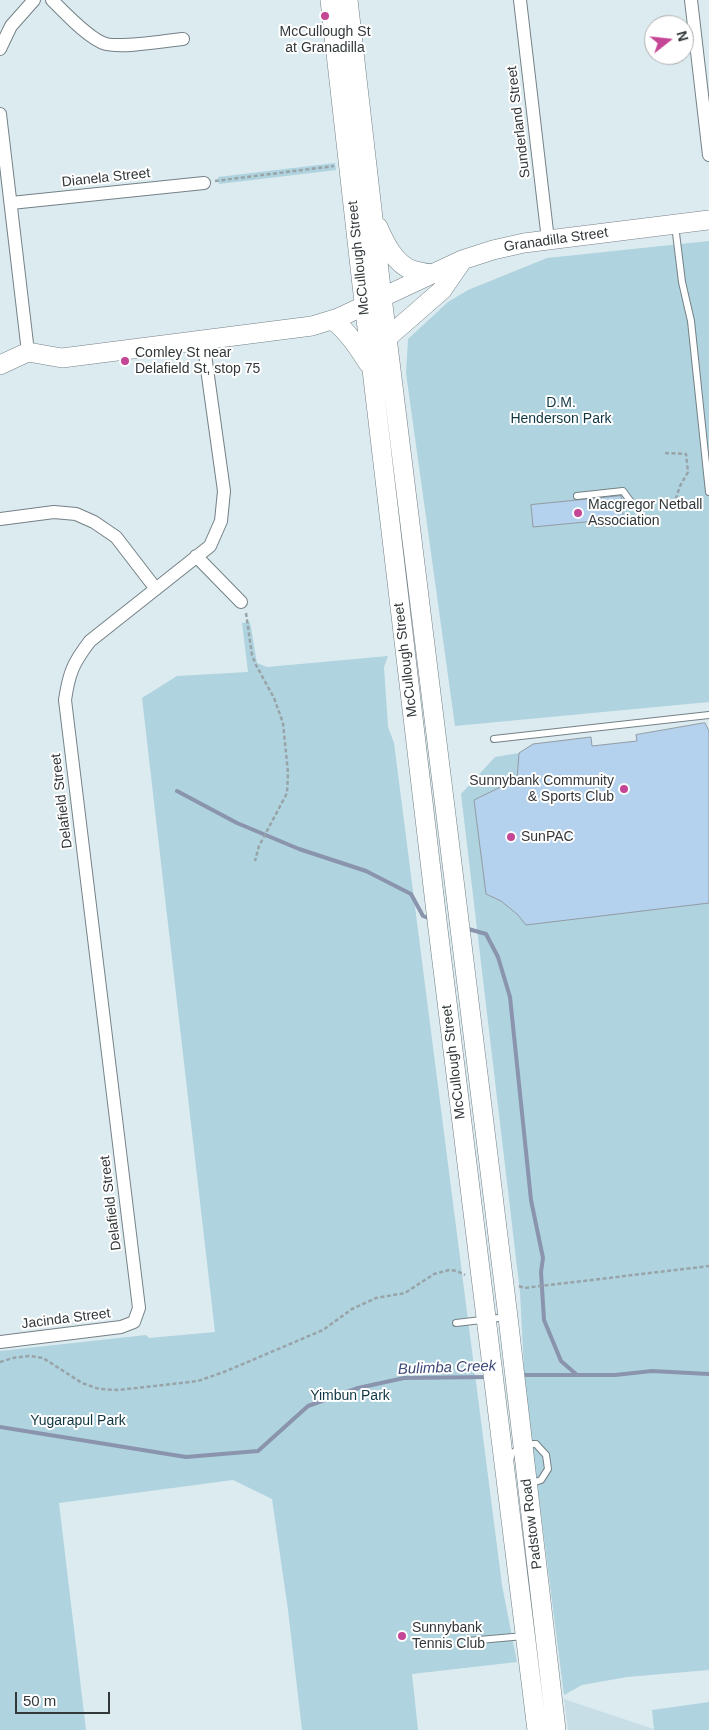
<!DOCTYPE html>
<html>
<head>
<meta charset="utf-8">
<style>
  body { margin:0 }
  #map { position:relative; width:709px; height:1730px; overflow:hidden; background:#dcebf0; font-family:Helvetica,sans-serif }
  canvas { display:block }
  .north { position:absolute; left:644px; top:15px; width:50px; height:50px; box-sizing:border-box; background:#fff; border:1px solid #adafb0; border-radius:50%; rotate:74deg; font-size:14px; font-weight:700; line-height:20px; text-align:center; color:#32383a }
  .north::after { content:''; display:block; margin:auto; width:18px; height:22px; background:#c44694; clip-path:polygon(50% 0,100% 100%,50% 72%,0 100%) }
  .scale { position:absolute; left:15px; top:1692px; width:95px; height:22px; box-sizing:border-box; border:2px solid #32383a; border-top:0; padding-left:6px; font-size:15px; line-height:18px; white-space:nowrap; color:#32383a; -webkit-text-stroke:4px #fff; paint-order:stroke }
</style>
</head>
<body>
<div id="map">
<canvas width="709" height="1730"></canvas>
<div class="north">N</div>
<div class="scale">50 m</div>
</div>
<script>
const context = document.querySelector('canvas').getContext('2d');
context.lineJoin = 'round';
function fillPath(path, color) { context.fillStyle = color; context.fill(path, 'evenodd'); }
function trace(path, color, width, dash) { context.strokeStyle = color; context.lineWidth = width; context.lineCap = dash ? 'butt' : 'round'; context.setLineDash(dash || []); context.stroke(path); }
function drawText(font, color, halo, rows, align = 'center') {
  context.font = font + ' Helvetica,sans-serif'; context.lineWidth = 4; context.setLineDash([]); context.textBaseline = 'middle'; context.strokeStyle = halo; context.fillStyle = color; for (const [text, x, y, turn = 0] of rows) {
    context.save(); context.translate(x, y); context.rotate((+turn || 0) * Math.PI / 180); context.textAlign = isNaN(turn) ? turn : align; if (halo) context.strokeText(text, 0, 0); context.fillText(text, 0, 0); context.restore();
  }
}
fillPath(new Path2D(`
  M 564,1699 L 654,1729 L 654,1730 L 568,1730 Z`), '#c8dee7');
fillPath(new Path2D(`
  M 335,163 L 336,170 L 219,184 L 218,177 Z
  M 709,241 L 709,702 L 455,726 L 406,373 L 408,339 L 448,302 L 468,290 L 547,258 Z
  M 250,622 L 257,663 L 267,667 L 388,656 L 384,667 L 388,727 L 394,743 L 502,1585 L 517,1662 L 412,1674 L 418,1730 L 302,1730 L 288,1610 L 272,1499 L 233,1480 L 59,1503 L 86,1730 L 0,1730 L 0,1351 L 146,1335 L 149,1338 L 215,1332 L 142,698 L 177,676 L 248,672 L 242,623 Z
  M 705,723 L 709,731 L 709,1670 L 627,1677 L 582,1685 L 564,1695 L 525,1389 L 520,1292 L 461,794 L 495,757 L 519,753 L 533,744 L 591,737 L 592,746 L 637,741 L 636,735 Z
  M 709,1702 L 709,1730 L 654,1730 L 652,1710 Z`), '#afd3df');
trace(new Path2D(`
  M 177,791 L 237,823 L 299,849 L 366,871 L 411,894 L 423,916 L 431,919
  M 465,928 L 486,934 L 498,957 L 510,997 L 531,1200 L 543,1258 L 541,1272 L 544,1320 L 561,1361 L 577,1375
  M 521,1375 L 615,1375 L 652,1371 L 709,1374
  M 0,1427 L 186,1457 L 258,1451 L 308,1406 L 358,1388 L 404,1378 L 489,1377`), '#8b94ad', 4);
const building = new Path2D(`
  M 621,496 L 624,525 L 596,527 L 596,521 L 533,527 L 531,505 Z
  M 705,723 L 709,731 L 709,903 L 526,925 L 517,914 L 501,901 L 486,894 L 474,800 L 517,779 L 519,753 L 533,744 L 591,737 L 592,746 L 637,741 L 636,735 Z`);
fillPath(building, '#b4d1ed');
trace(building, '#939ca5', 1);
const lane = new Path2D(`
  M 675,225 L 682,282 L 691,321 L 709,492
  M 577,496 L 623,491 L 631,502
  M 494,739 L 709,715
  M 456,1323 L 507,1317
  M 510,1461 L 512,1453 C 519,1449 527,1443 536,1444 L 546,1455 L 548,1469 L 541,1480 L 529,1484
  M 468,1641 L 524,1636`);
const street = new Path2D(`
  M 52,0 C 64,12 90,40 106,44 C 125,48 163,41 183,39
  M 520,0 L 548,240
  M 691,0 L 709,155
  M 0,49 L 11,26 L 34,0
  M 0,114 L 28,352
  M 11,203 L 204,183
  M 0,519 L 54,512 L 76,514 L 94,522 L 116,537 L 156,589
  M 196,556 L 241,602
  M 0,1342 L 121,1327 L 134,1322 L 139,1308 L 65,700 C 69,673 73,663 90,641 L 210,546 L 221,521 L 224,491 L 203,340`);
const secondary = new Path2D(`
  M 330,0 L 362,285 L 438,929 L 537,1730
  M 348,0 L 382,297 L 508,1317 L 556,1730
  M 378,227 C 385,243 395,264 412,270 C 418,272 425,273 432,274
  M 333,320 C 348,332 357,346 368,363
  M 387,338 L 442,290 L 462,261
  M 0,365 L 28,352 L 62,358 L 312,326 L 338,318 L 462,260 L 493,250 L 524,243 L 709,220`);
trace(lane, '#748186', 8);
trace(street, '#748186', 14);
trace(secondary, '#748186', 20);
trace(new Path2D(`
  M 215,181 L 334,166
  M 665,453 L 686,454 L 688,472 L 680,486 L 676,498
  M 246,613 L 252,655 L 256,665 L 274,698 L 283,723 L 288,773 L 287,793 L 259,846 L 255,861
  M 519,1286 L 524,1288 L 709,1266
  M 0,1362 L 13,1358 L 30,1356 L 43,1358 L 82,1383 L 99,1389 L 119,1390 L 198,1381 L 224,1372 L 323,1330 L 352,1309 L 376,1298 L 405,1293 L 434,1274 L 449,1270 L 457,1271 L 465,1275`), '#98a4a8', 2.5, [4, 2.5]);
trace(lane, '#fff', 6);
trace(street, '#fff', 12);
trace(secondary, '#fff', 19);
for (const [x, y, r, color] of [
  [325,16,5,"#c44694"],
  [125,361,5,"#c44694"],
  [578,513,5,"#c44694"],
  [624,789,5,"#c44694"],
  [511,837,5,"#c44694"],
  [402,1636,5,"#c44694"]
]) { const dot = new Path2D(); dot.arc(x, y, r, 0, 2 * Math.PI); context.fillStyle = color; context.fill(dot); trace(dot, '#fff', 2); }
drawText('14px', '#32383a', '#fff', [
  ["McCullough St",325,32,"center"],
  ["at Granadilla",325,48,"center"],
  ["Comley St near",135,353],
  ["Delafield St, stop 75",135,369],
  ["Macgregor Netball",588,505],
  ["Association",588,521],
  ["Sunnybank Community",614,781,"right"],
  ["& Sports Club",614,797,"right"],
  ["SunPAC",521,837],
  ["Sunnybank",412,1628],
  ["Tennis Club",412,1644]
], 'left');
drawText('14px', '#32383a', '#fff', [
  ["Sunderland Street",519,122,-97],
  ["Dianela Street",106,178,-6],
  ["Granadilla Street",556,240,-8],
  ["McCullough Street",359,258,-96],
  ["McCullough Street",406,660,-97],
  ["Delafield Street",62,801,-97],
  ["McCullough Street",454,1062,-97],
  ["Delafield Street",111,1203,-97],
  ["Jacinda Street",66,1319,-7],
  ["Padstow Road",532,1524,-97]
]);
drawText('14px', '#0f3642', '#fff', [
  ["D.M.",561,403],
  ["Henderson Park",561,419],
  ["Yimbun Park",350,1396],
  ["Yugarapul Park",78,1421]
]);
drawText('italic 15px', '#3d4a79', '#fff', [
  ["Bulimba Creek",447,1368,-2]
]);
</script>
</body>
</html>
